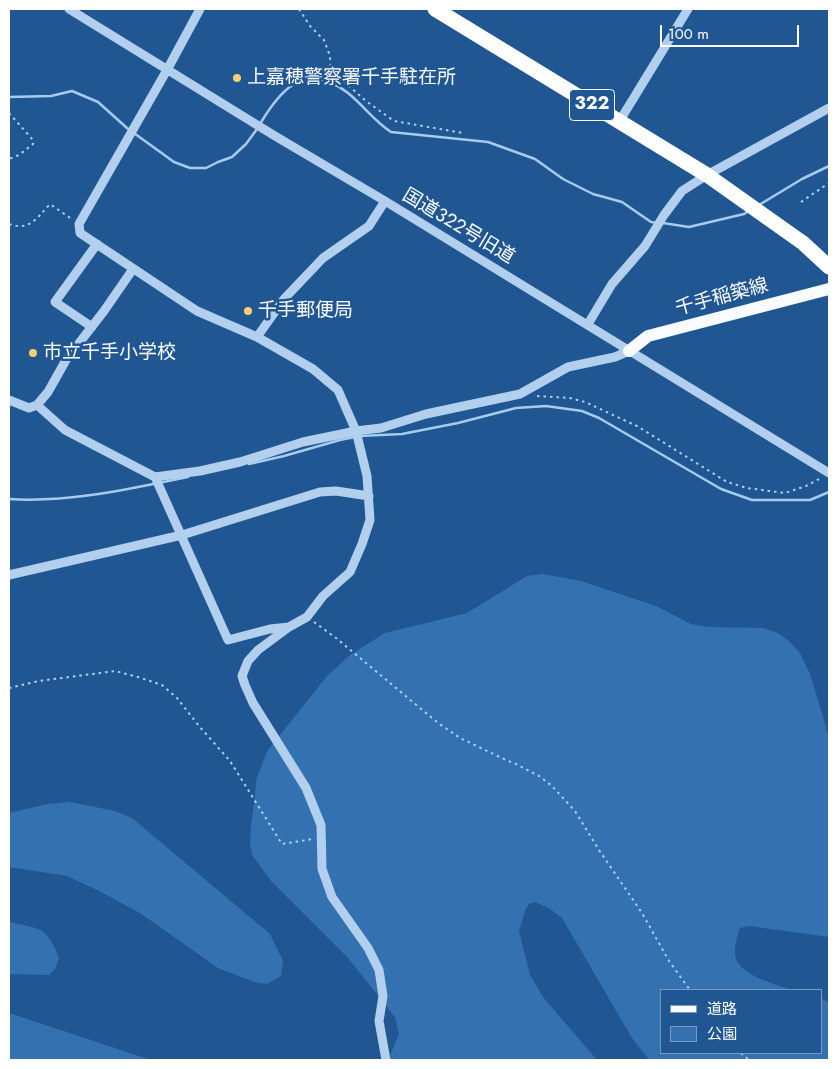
<!DOCTYPE html>
<html>
<head>
<meta charset="utf-8">
<style>
  body { margin:0 }
  #map { position:relative; width:838px; height:1069px; overflow:hidden; background:#205792; font-family:Jost,"Noto Sans JP",sans-serif }
  canvas { display:block }
  .frame { position:absolute; inset:0; border:10px solid #fff; pointer-events:none }
  .legend { position:absolute; left:660px; top:989px; width:162px; height:65px; box-sizing:border-box; background:#205792; border:1px solid #799abe; margin:0; padding:6px 9px; list-style:none; font-size:15px; color:#fff }
  .legend li { display:flex; align-items:center; gap:10px; height:25px }
  .legend b { width:25px; border:1px solid #799abe }
  .scale { position:absolute; left:660px; top:25px; width:139px; height:22px; box-sizing:border-box; border:2px solid #fff; border-top:0; padding-left:6px; font-size:15px; line-height:18px; white-space:nowrap; color:#fff; -webkit-text-stroke:4px #205792; paint-order:stroke }
</style>
</head>
<body>
<div id="map">
<canvas width="838" height="1069"></canvas>
<div class="frame"></div>
<ul class="legend">
<li><b style="height:6px;background:#f8fbff"></b>道路</li>
<li><b style="height:14px;background:#3371b0"></b>公園</li>
</ul>
<div class="scale">100 m</div>
</div>
<script>
const context = document.querySelector('canvas').getContext('2d');
context.lineJoin = 'round';
function fillPath(path, color) { context.fillStyle = color; context.fill(path, 'evenodd'); }
function trace(path, color, width, dash) { context.strokeStyle = color; context.lineWidth = width; context.lineCap = dash ? 'butt' : 'round'; context.setLineDash(dash || []); context.stroke(path); }
function drawText(font, color, halo, rows, align = 'center') {
  context.font = font + ' Jost,"Noto Sans JP",sans-serif'; context.lineWidth = 5; context.setLineDash([]); context.textBaseline = 'middle'; context.strokeStyle = halo; context.fillStyle = color; for (const [text, x, y, turn = 0] of rows) {
    context.save(); context.translate(x, y); context.rotate((+turn || 0) * Math.PI / 180); context.textAlign = isNaN(turn) ? turn : align; if (halo) context.strokeText(text, 0, 0); context.fillText(text, 0, 0); context.restore();
  }
}
fillPath(new Path2D(`
  M 543,574 L 581,581 L 656,606 L 691,624 L 708,627 L 763,628 L 778,633 L 789,641 L 800,653 L 810,674 L 829,737 L 829,937 L 749,926 L 740,928 C 737,936 733,950 736,959 C 742,976 777,985 793,990 L 662,990 L 662,1053 L 822,1053 L 822,999 L 829,1002 L 829,1060 L 649,1060 L 632,1038 L 562,918 L 549,908 L 535,902 L 529,904 L 526,908 L 519,931 L 530,975 L 543,997 L 597,1060 L 388,1060 L 399,1034 L 395,1017 L 348,958 L 271,881 L 252,855 L 250,843 L 251,826 L 257,777 L 268,750 L 327,676 L 350,655 L 385,633 L 467,613 L 527,576 Z
  M 70,802 L 115,811 L 132,818 L 270,934 L 283,961 L 281,976 L 267,984 L 257,983 L 218,968 L 140,913 L 99,891 L 67,876 L 9,867 L 9,813 L 47,804 Z
  M 9,922 C 40,929 47,926 59,958 L 55,969 L 49,975 L 9,974 Z
  M 9,1013 L 148,1059 L 151,1060 L 9,1060 Z`), '#3371b0');
trace(new Path2D(`
  M 9,97 L 51,96 L 72,91 L 98,102 L 127,128 L 174,162 L 190,168 L 206,168 L 218,162 L 232,157 L 246,144 L 257,129
  M 260,124 C 282,87 306,61 348,93 C 363,105 374,121 391,132 L 488,142 L 535,159 L 563,179 L 593,194 L 622,202 L 651,222 L 657,223
  M 759,205 L 802,179 L 829,166
  M 663,223 L 689,227 L 744,214 L 750,210
  M 249,464 L 284,456 L 340,440 L 360,436 L 402,434 L 458,423 L 516,408 L 546,406 L 582,411 L 599,418 L 721,489 L 752,500 L 810,500 L 829,492
  M 9,499 C 68,503 129,489 188,477`), '#a5cbef', 2.5);
trace(new Path2D(`
  M 299,9 L 310,26 L 324,40 L 330,56 L 331,76 L 341,79 L 366,101 L 394,121 L 463,133
  M 9,113 L 33,140 L 33,144 L 19,155 L 9,159
  M 801,202 L 829,183
  M 9,224 C 30,231 36,219 50,204 L 73,220
  M 537,396 L 570,398 L 585,402 L 637,426 L 727,482 L 747,488 L 785,493 L 806,486 L 821,478
  M 314,622 L 336,638 L 438,723 L 460,738 L 506,760 L 516,764 L 539,776 L 552,786 L 575,811 L 599,850 L 642,913 L 669,961 L 690,990
  M 9,688 L 39,681 L 115,671 L 138,677 L 162,685 L 177,698 L 199,726 L 230,761 L 282,844 L 313,839
  M 741,1053 L 749,1060`), '#b2cfed', 2, [2.5, 4]);
trace(new Path2D(`
  M 69,9 L 275,136 L 385,201 L 829,473
  M 200,9 L 167,70 L 79,224 L 80,233 L 197,311 L 257,337 L 313,369 L 338,390 L 356,431 L 367,476 L 370,520 L 362,544 L 350,572 L 323,596 L 307,617 L 289,627 L 258,650 L 248,661 L 242,676 L 245,685 L 253,703 L 306,788 L 321,825 L 322,869 L 332,897 L 368,948 L 379,970 L 383,996 L 379,1021 L 386,1060
  M 619,122 L 688,9
  M 588,324 L 612,284 L 645,246 L 664,215 L 682,191 L 707,175 L 829,108
  M 92,327 L 55,302 L 97,244
  M 257,337 L 284,299 L 323,258 L 369,226 L 385,201
  M 9,400 L 29,408 L 37,405 L 48,392 L 66,360 L 104,311 L 133,269
  M 37,405 L 65,430 L 155,477 L 228,640 L 270,629 L 289,627
  M 155,477 L 200,471 L 240,462 L 303,442 L 356,431 L 381,428 L 426,414 L 520,394 L 568,367 L 615,357 L 629,351
  M 9,575 L 182,535 L 320,492 L 336,491 L 369,496`), '#b2cfed', 9);
trace(new Path2D(`
  M 629,351 L 648,336 L 829,289`), '#f8fbff', 12);
trace(new Path2D(`
  M 435,9 L 707,175 L 803,243 L 829,267`), '#fff', 15);
for (const [x, y, r, color] of [
  [237,78,5,"#fbcd72"],
  [248,311,5,"#fbcd72"],
  [33,353,5,"#fbcd72"]
]) { const dot = new Path2D(); dot.arc(x, y, r, 0, 2 * Math.PI); context.fillStyle = color; context.fill(dot); trace(dot, '#205792', 2); }
for (const [x, y, w] of [
  [592,105,45]
]) { const box = new Path2D(); box.roundRect(x - w / 2, y - 15.5, w, 31, 4); context.fillStyle = '#205792'; context.fill(box); trace(box, '#fff', 1); }
drawText('bold 18px', '#fff', null, [
  ["322",592,105]
]);
drawText('19px', '#fff', '#205792', [
  ["上嘉穂警察署千手駐在所",247,78],
  ["千手郵便局",258,311],
  ["市立千手小学校",43,353]
], 'left');
drawText('19px', '#fff', '#205792', [
  ["国道322号旧道",458,227,31],
  ["千手稲築線",722,298,-15]
]);
</script>
</body>
</html>
